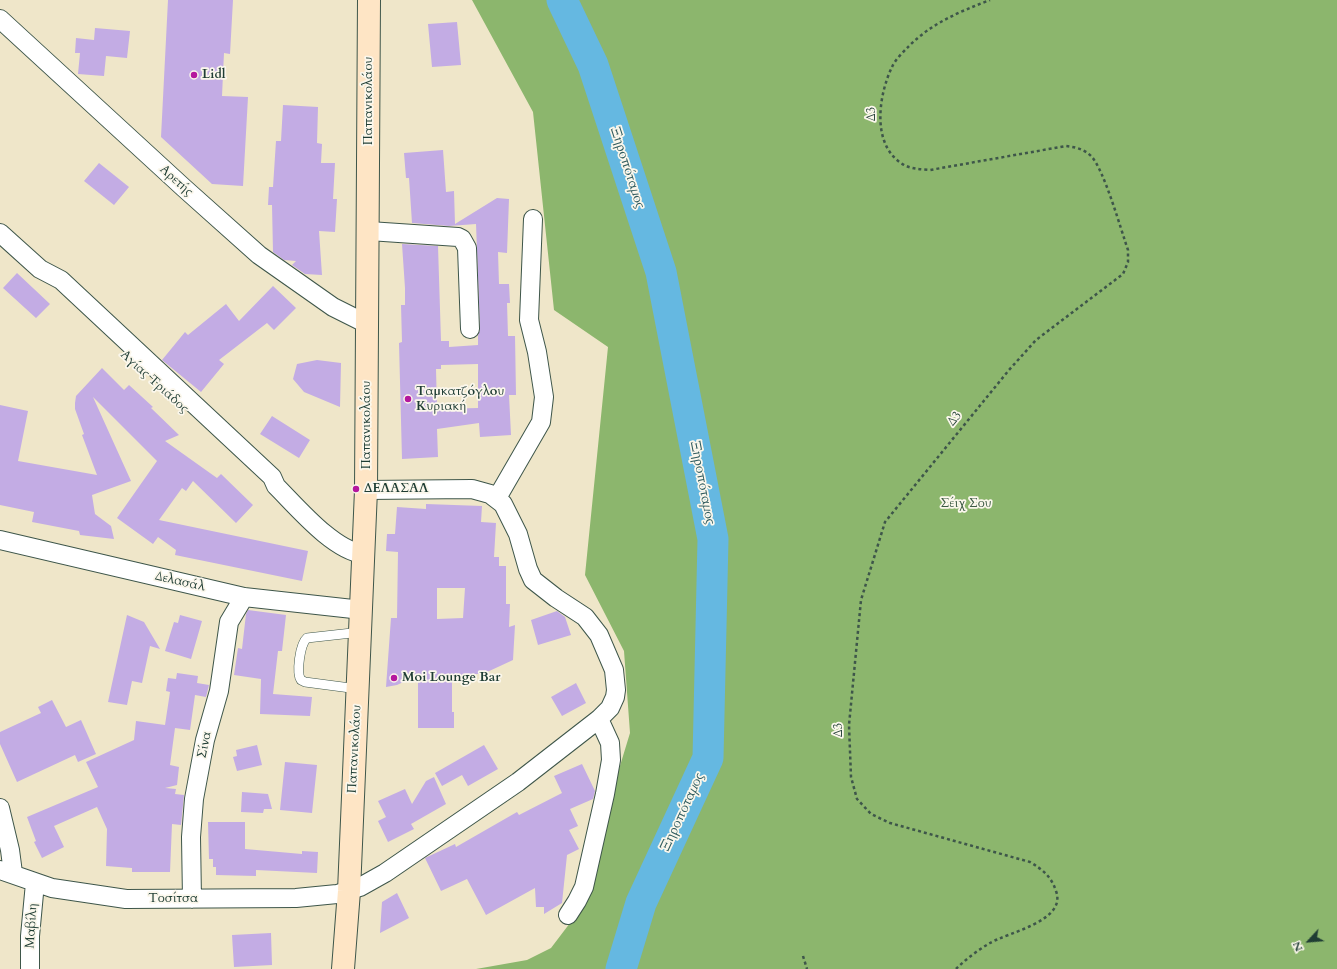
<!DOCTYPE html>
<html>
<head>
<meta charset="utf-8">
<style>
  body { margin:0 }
  #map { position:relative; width:1337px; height:969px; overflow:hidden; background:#efe6c9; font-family:Cardo,serif }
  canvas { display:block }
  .north { position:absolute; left:1289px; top:921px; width:40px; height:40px; -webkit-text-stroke:3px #fbf7ec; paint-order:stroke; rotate:244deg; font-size:11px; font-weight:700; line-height:16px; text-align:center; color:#1f3d34 }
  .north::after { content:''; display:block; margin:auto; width:14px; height:18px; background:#1f3d34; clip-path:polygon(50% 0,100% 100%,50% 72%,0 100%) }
</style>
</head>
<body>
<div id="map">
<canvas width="1337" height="969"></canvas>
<div class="north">N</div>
</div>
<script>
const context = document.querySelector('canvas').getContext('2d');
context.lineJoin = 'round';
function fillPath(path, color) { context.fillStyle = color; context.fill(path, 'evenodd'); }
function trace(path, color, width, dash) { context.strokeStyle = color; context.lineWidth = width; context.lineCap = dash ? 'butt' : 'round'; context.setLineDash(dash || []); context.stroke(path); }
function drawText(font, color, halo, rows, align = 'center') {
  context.font = font + ' Cardo,serif'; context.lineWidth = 3.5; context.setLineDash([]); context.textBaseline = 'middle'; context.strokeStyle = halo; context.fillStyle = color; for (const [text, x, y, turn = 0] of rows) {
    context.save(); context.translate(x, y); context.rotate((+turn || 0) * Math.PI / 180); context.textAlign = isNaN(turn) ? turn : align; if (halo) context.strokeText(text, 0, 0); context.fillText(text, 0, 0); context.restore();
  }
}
fillPath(new Path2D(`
  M 472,0 L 1337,0 L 1337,969 L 476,969 L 527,960 L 551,948 L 589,898 L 609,802 L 630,733 L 624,651 L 585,575 L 608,347 L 554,310 L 533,112 Z`), '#8cb66d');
trace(new Path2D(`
  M 562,0 L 593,65 L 661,272 L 713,539 L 708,758 L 641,903 L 621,969`), '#65b8e1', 31);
fillPath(new Path2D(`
  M 168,0 L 233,0 L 230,54 L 224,53 L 222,96 L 248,97 L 243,186 L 212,184 L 161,137 Z
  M 457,22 L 461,65 L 432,67 L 428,24 Z
  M 95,28 L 130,31 L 127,58 L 106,56 L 104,76 L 78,74 L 80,53 L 75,53 L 76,38 L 94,40 Z
  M 283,105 L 318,107 L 317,143 L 322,144 L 321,163 L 335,163 L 333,199 L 337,199 L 335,232 L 319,231 L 322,275 L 305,274 L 292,265 L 296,261 L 284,260 L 273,252 L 272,205 L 268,205 L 269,187 L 273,187 L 276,141 L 281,141 Z
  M 443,150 L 446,192 L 454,191 L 455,224 L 497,198 L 509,199 L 507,253 L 498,252 L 499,284 L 509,284 L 510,303 L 507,303 L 508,336 L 515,336 L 516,395 L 509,395 L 511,435 L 480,437 L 479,423 L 437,429 L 438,457 L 402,459 L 399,343 L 402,342 L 401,305 L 405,305 L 405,288 L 402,244 L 438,246 L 441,341 L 449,341 L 449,347 L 478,345 L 478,336 L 480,329 L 476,224 L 449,226 L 412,223 L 409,178 L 406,178 L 404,153 ZM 478,364 L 478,408 L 437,409 L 436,369 L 441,369 L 441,365 Z
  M 99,163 L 129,187 L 114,205 L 84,181 Z
  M 17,273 L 50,304 L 36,318 L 3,288 Z
  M 273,286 L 296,308 L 274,330 L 267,323 L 219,360 L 224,364 L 201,392 L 162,360 L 185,332 L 188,335 L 226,304 L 239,321 Z
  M 317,360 L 341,363 L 340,407 L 304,392 L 293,379 L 297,364 Z
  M 102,368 L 124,390 L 129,385 L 153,407 L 151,408 L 179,435 L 165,441 L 217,478 L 221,474 L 253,505 L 236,523 L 193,481 L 186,491 L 182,488 L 159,520 L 308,551 L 302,581 L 175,555 L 176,550 L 158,537 L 153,544 L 117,518 L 157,461 L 93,397 L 131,481 L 92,495 L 95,514 L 111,526 L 114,539 L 80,535 L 79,531 L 32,522 L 34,512 L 0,505 L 0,405 L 28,411 L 18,461 L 97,475 L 82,435 L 84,434 L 75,409 L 75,403 L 76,396 Z
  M 272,416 L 310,440 L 299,458 L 260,434 Z
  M 426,504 L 482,506 L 481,522 L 496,523 L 494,557 L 499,557 L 499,566 L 506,566 L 506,604 L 510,604 L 509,627 L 515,625 L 513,660 L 485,673 L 452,677 L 452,712 L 454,712 L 454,728 L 418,728 L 418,675 L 397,685 L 386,687 L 391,618 L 397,618 L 398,552 L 386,551 L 387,534 L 395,534 L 397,507 L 426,509 ZM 437,588 L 465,588 L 463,618 L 437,619 Z
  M 248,610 L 286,615 L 282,651 L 278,651 L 273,694 L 312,697 L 310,716 L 260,714 L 261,679 L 234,675 L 238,648 L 242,649 L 246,614 Z
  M 557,611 L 565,617 L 571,635 L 538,645 L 531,620 Z
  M 127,615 L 144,622 L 160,649 L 150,646 L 142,683 L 132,681 L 127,705 L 108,702 Z
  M 180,615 L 202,621 L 191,659 L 165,651 L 174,622 L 178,623 Z
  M 177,673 L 198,676 L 197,683 L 209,685 L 206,697 L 195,695 L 190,730 L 175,728 L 170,765 L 179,767 L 177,785 L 165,788 L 176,789 L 175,794 L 184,795 L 181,825 L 172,824 L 170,872 L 132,872 L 132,868 L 106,866 L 107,829 L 97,807 L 54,826 L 64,847 L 42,858 L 34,842 L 36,841 L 27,817 L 98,787 L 86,762 L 134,740 L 136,721 L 165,725 L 170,692 L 166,691 L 168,678 L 176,679 Z
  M 576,683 L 586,703 L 562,716 L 551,697 Z
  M 52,700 L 66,727 L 81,720 L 96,754 L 78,762 L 75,755 L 17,782 L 0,744 L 0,732 L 41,713 L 38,707 Z
  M 257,745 L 262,765 L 237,771 L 233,757 L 237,756 L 236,750 Z
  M 484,745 L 498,769 L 468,786 L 462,775 L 442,786 L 435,773 Z
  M 285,762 L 317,765 L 312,813 L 280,810 Z
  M 582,764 L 595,791 L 593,799 L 570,809 L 578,826 L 569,830 L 579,849 L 567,855 L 562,903 L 544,914 L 544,907 L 536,907 L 535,888 L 486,915 L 467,879 L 441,891 L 425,858 L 455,844 L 456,847 L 517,812 L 519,815 L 562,793 L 554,776 Z
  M 434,777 L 446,804 L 411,824 L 414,829 L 388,842 L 378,821 L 386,817 L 378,801 L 405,789 L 412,804 L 426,781 Z
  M 242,792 L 268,794 L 272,809 L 264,809 L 263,813 L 241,812 Z
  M 208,822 L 245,822 L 245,849 L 302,854 L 302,851 L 318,852 L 317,873 L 256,870 L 256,876 L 216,875 L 216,867 L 213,867 L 213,859 L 209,859 Z
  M 397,893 L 409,918 L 380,933 L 382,902 Z
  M 271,933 L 272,965 L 234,967 L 232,935 Z`), '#c3ace4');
const service = new Path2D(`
  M 358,689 L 305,682 L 301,680 C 296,673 300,644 307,638 L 361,632`);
const minor = new Path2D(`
  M 0,19 L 184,188 L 259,255 L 333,307 L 367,324
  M 369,231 L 458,237 L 462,239 L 467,248 L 470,329
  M 0,233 L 40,269 L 61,280 L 272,477 L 276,486 C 298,508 333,550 363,554
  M 497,498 L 541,422 L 544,397 L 537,352 L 529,320 L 533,219
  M 0,540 L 244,597 L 362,610
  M 0,808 L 10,850 L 13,873
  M 0,870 L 52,888 L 126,899 L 296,898 L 337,894 L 360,887 L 385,873 L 518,782 L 599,719 L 610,708 L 615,697 L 616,690 L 614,670 L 599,635 L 585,617 L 556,598 L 533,580 L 528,569 L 518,534 L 503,504 L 490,494 L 472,489 L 366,490
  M 192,899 L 191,837 L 194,799 L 205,740 L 219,691 L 229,622 L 244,597
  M 568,915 L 577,901 L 584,887 L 605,794 L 611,760 L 610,743 L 599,719
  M 30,969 L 30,936 L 35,883`);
const secondary = new Path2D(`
  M 343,969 L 349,891 L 366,490 L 369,0`);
trace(service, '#3e564a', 10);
trace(minor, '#3e564a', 20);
trace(secondary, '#3e564a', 24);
trace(new Path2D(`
  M 803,956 L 807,969
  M 956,969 C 966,959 978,950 990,943 C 1009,932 1067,921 1056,891 C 1051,876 1043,870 1030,862 L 890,823 L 871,814 L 857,799 L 851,777 L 849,725 L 861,600 L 885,522 L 1009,370 L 1036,340 L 1123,274 L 1128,262 L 1128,250 C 1121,230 1104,169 1091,156 C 1084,149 1075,147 1066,146 L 930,170 C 919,169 909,169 901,163 C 871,143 879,94 892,67 C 895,60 903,52 909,46 C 932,23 959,12 990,0`), '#3e564a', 2.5, [3, 3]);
trace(service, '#fff', 9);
trace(minor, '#fff', 18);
trace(secondary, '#fee5c5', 22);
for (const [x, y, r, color] of [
  [194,75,4,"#b5179e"],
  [408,399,4,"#b5179e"],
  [356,489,4,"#b5179e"],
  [394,678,4,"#b5179e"]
]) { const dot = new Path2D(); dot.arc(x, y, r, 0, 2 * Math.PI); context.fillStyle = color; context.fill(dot); trace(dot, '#fbf7ec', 1.5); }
drawText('bold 13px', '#1f3d34', '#fbf7ec', [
  ["Lidl",202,75],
  ["Ταμκατζόγλου",416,392],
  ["Κυριακή",416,407],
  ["ΔΕΛΑΣΑΛ",364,489],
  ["Moi Lounge Bar",402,678]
], 'left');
drawText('13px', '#1f3d34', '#fbf7ec', [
  ["Παπανικολάου",369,101,-90],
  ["Δ3",872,114,-90],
  ["Αρετής",176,181,42],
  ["Αγίας Τριάδος",154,382,42],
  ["Δ3",955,419,-51],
  ["Παπανικολάου",367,425,-90],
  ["Δελασάλ",180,582,13],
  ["Δ3",839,730,-90],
  ["Σίνα",205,745,-78],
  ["Παπανικολάου",355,749,-87],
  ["Τοσίτσα",173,899],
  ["Μαβίλη",32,926,-86]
]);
drawText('13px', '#3c5b43', '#fbf7ec', [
  ["Σέιχ Σου",966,504]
]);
drawText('italic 14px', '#305c5f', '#fbf7ec', [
  ["Ξηροπόταμος",627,168,72],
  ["Ξηροπόταμος",702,483,79],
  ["Ξηροπόταμος",683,812,-65]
]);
</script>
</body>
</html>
